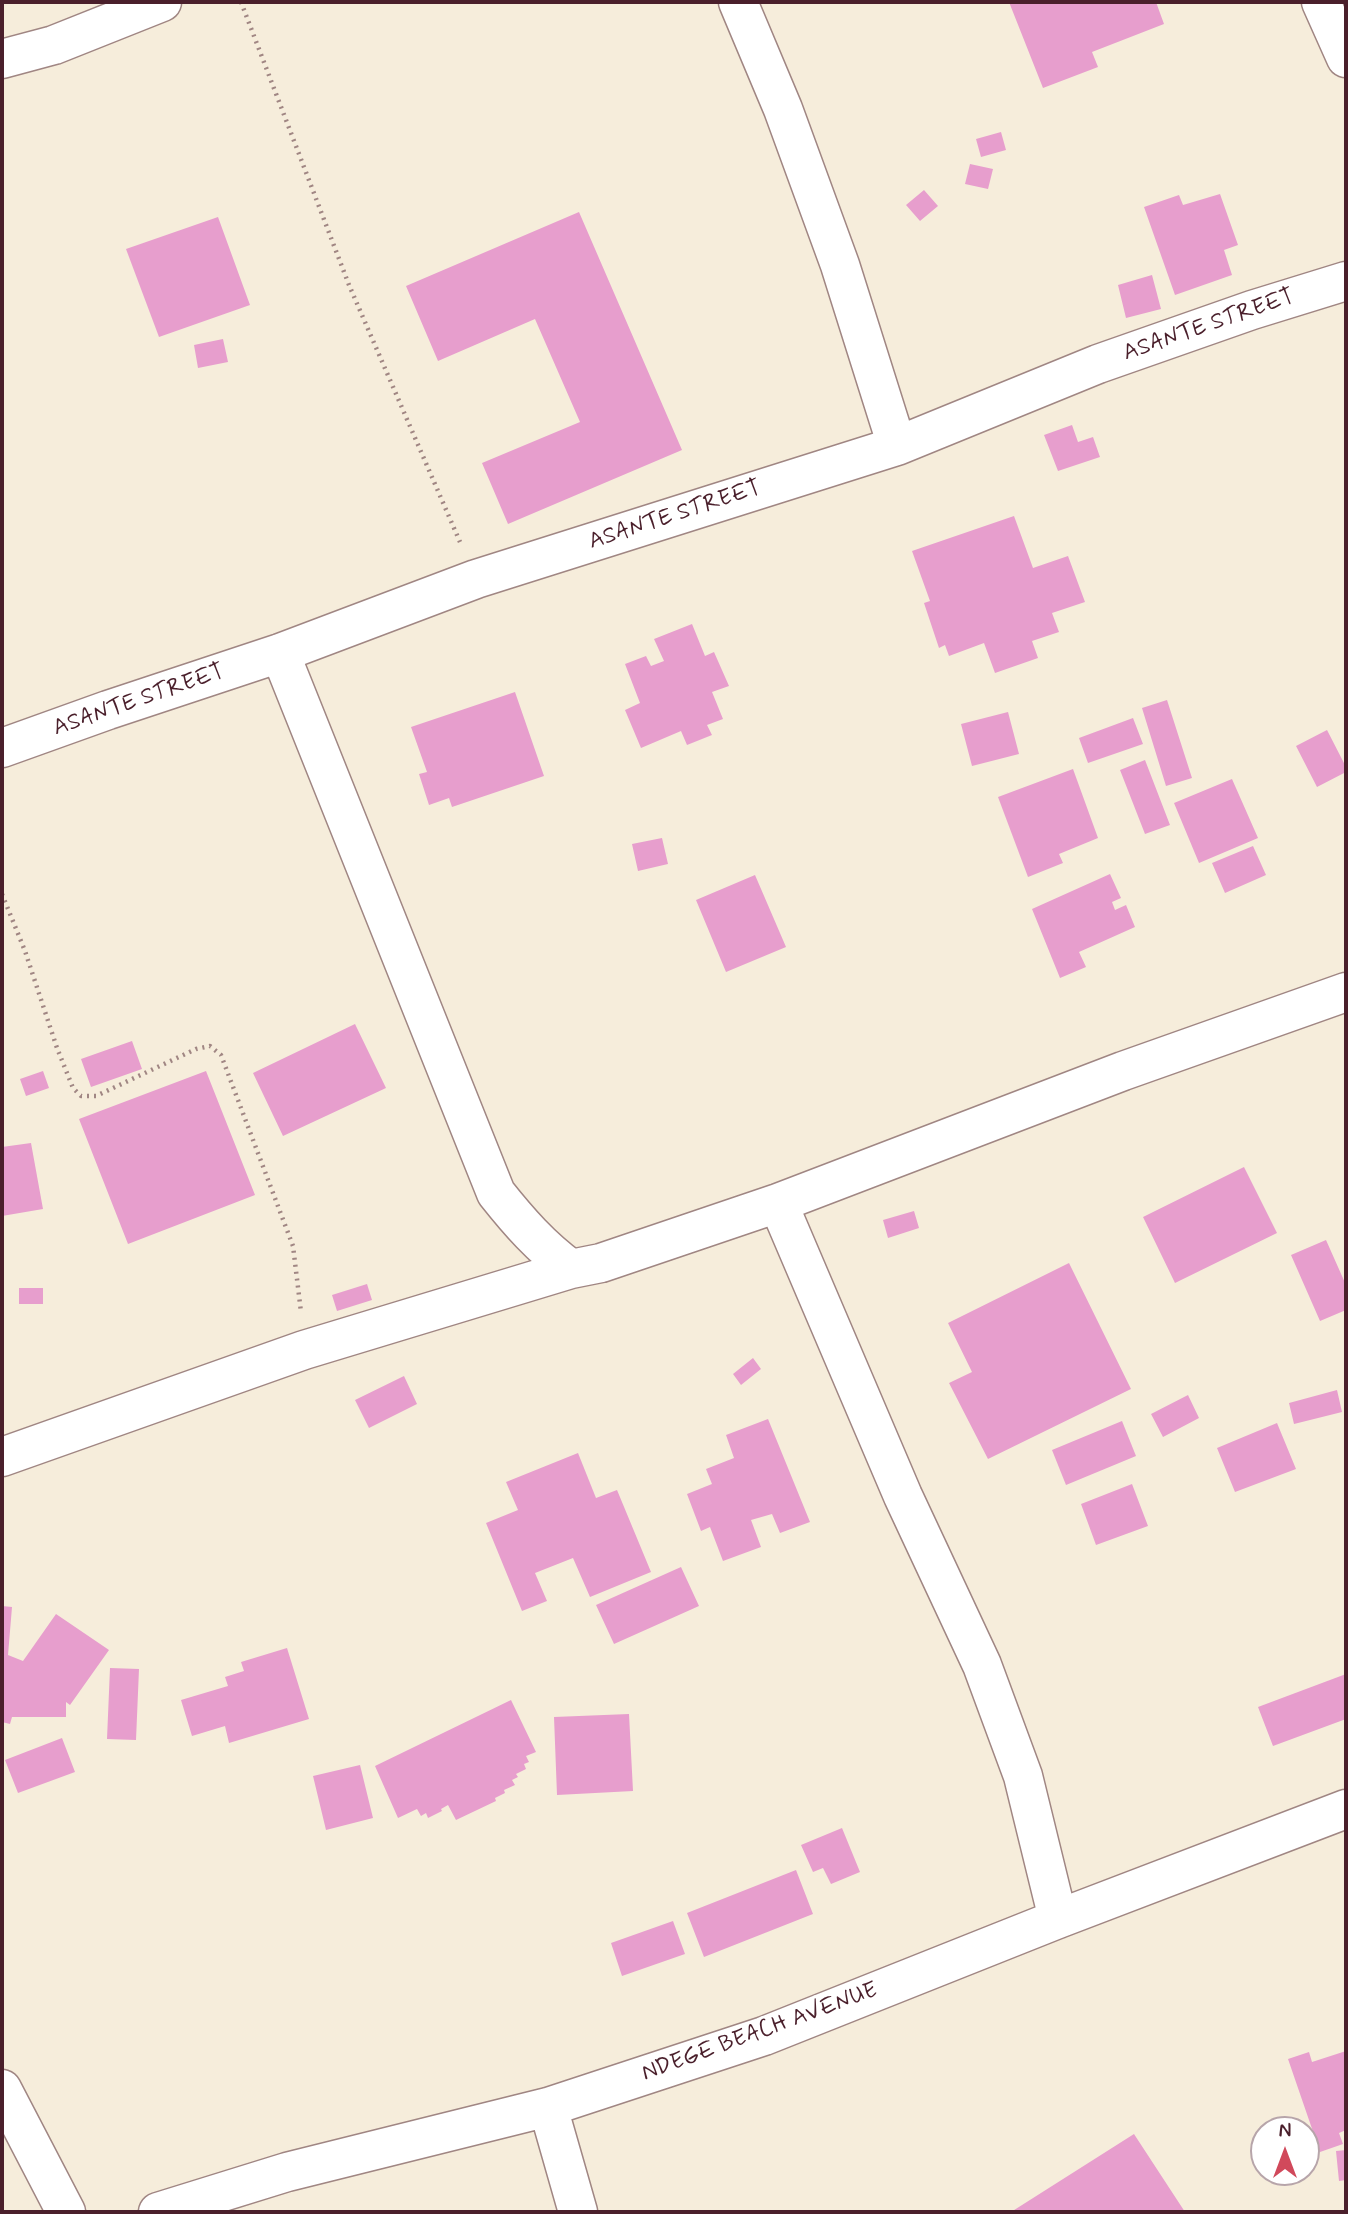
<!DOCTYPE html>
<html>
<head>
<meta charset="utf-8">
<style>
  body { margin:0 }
  #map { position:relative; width:1348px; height:2214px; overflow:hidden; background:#f6eddb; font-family:Mynerve,sans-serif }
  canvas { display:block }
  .frame { position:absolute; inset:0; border:4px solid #4a1f2b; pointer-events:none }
  .north { position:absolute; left:1250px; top:2116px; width:70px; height:70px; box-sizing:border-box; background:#fff; border:2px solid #b7a5aa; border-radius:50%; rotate:0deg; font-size:19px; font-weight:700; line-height:28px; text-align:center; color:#4a1f2b }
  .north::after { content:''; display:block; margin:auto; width:24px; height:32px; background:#d1495b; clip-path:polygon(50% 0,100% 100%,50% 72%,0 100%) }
</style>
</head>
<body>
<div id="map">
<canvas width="1348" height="2214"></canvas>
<div class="frame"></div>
<div class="north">N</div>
</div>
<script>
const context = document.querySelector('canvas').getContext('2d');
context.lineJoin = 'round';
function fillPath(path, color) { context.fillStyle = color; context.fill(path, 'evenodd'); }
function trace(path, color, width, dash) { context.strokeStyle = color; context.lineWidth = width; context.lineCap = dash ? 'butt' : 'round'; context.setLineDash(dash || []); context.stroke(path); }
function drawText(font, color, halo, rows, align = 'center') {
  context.font = font + ' Mynerve,sans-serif'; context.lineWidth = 5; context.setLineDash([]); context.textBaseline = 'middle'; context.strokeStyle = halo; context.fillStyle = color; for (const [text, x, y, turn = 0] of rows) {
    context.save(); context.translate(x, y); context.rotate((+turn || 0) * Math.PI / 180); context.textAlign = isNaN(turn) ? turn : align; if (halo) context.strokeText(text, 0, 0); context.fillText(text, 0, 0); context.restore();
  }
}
fillPath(new Path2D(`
  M 1009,2 L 1156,2 L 1164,24 L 1092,52 L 1098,67 L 1043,88 Z
  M 1001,132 L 1006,150 L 981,157 L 976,139 Z
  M 970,164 L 993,169 L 988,189 L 965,184 Z
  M 924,190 L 938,206 L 920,221 L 906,205 Z
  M 1220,194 L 1238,245 L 1224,250 L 1232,275 L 1175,295 L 1144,207 L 1179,195 L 1183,205 Z
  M 579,212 L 682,450 L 508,524 L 482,463 L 580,422 L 535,319 L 438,361 L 406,286 Z
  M 218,217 L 250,305 L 159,337 L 126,249 Z
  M 1152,275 L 1161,309 L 1126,318 L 1118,285 Z
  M 223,339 L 228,362 L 198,368 L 194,345 Z
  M 1072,425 L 1078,442 L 1093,437 L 1100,457 L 1058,471 L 1044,435 Z
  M 1014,516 L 1033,568 L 1068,556 L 1085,602 L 1052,613 L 1059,632 L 1032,641 L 1038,658 L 995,673 L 984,643 L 949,656 L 945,645 L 939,648 L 924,603 L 930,601 L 912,551 Z
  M 692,624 L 705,656 L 714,652 L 729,686 L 712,692 L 723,719 L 707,725 L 712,735 L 687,745 L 681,731 L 641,748 L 625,710 L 640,703 L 625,664 L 646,656 L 651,666 L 664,661 L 654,639 Z
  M 515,692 L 544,776 L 452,807 L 449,798 L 429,805 L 419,774 L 427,772 L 411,727 Z
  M 1167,700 L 1192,778 L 1166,786 L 1142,708 Z
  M 1008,712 L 1019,754 L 972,766 L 961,724 Z
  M 1133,718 L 1143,744 L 1088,763 L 1079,738 Z
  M 1327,730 L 1346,767 L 1346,772 L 1317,787 L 1296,746 Z
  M 1145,760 L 1170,825 L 1145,834 L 1120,770 Z
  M 1073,769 L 1098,838 L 1059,854 L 1063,863 L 1028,877 L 998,797 Z
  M 1232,779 L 1258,838 L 1199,863 L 1174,803 Z
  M 662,838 L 668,864 L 638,871 L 632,844 Z
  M 1253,846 L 1266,875 L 1225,893 L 1212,863 Z
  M 1110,874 L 1121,898 L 1112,902 L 1115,910 L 1126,905 L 1135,927 L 1079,952 L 1086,967 L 1060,978 L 1032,909 Z
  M 755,875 L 786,947 L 726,972 L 696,900 Z
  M 355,1024 L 386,1088 L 283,1136 L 253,1073 Z
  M 132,1041 L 142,1069 L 91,1087 L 81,1059 Z
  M 43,1071 L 49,1088 L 26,1096 L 20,1079 Z
  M 206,1071 L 255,1195 L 128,1244 L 79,1119 Z
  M 31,1143 L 43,1209 L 2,1216 L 2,1147 Z
  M 1244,1167 L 1277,1233 L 1175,1283 L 1143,1217 Z
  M 914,1211 L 919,1228 L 888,1238 L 883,1220 Z
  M 1326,1240 L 1346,1285 L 1346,1310 L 1320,1321 L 1291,1255 Z
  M 1069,1263 L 1131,1389 L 988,1459 L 949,1383 L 972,1372 L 948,1323 Z
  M 367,1284 L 372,1300 L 337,1311 L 332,1295 Z
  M 19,1288 L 43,1288 L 43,1304 L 19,1304 Z
  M 753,1358 L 761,1369 L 741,1385 L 733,1374 Z
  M 404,1376 L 417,1404 L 369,1428 L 355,1400 Z
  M 1337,1390 L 1342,1412 L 1294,1424 L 1289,1403 Z
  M 1188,1395 L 1199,1418 L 1163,1437 L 1151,1414 Z
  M 768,1419 L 810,1522 L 780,1533 L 772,1514 L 751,1520 L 761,1547 L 723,1561 L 710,1527 L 701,1531 L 687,1494 L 712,1484 L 706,1469 L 734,1458 L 726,1435 Z
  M 1122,1421 L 1136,1456 L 1066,1485 L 1052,1450 Z
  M 1277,1423 L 1296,1469 L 1235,1492 L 1217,1448 Z
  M 578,1453 L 596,1498 L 617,1490 L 651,1572 L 590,1597 L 573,1558 L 535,1573 L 547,1601 L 522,1611 L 486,1523 L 518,1510 L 506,1482 Z
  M 1132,1484 L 1148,1526 L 1096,1545 L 1081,1504 Z
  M 681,1567 L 699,1606 L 614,1644 L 596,1605 Z
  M 2,1606 L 12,1607 L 8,1655 L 23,1661 L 56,1614 L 109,1650 L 70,1705 L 66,1702 L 66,1717 L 12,1717 L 10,1724 L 2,1722 Z
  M 287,1648 L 309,1719 L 229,1743 L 225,1726 L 192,1736 L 181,1700 L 228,1686 L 225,1677 L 244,1671 L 241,1662 Z
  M 110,1668 L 139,1669 L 136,1740 L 107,1739 Z
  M 1346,1674 L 1346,1719 L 1273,1746 L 1258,1707 Z
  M 511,1700 L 536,1752 L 526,1756 L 529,1762 L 524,1764 L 526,1769 L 516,1774 L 518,1777 L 512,1780 L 515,1785 L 504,1790 L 505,1793 L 495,1798 L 496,1801 L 456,1820 L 448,1805 L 441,1809 L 442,1811 L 428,1818 L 426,1813 L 421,1816 L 417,1809 L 398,1818 L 375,1766 Z
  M 629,1714 L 633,1791 L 557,1795 L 554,1717 Z
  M 62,1738 L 75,1772 L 18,1793 L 5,1760 Z
  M 360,1765 L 373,1818 L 326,1830 L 313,1776 Z
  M 842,1828 L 860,1872 L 831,1884 L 823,1868 L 813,1872 L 801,1845 Z
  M 796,1870 L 813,1914 L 704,1957 L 687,1913 Z
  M 673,1921 L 685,1954 L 622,1976 L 611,1943 Z
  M 1346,2051 L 1346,2130 L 1339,2133 L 1343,2144 L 1320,2152 L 1288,2059 L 1309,2052 L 1312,2062 Z
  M 1134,2134 L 1185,2212 L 1011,2212 Z
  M 1346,2150 L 1346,2180 L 1339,2181 L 1336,2151 Z`), '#e79ecd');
const street = new Path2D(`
  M 738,2 L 783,109 L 840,265 L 897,446
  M 1321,2 L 1346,58
  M 2,59 L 54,45 L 162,2
  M 280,653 L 496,1193 C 519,1222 541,1247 571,1269 L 601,1263 L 778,1203 L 1123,1071 L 1346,992
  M 2,748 L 108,710 L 280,653 L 476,579 L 897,446 L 1098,364 L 1252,310 L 1346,281
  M 778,1203 L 903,1496 L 982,1665 L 1023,1776 L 1058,1919
  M 2,1457 L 304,1350 L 571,1269
  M 2,2089 L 66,2212
  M 548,2107 L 578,2212
  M 158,2212 L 287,2172 L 548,2107 L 764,2036 L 1058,1919 L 1346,1809`);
trace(street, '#a08683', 41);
trace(new Path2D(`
  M 241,2 L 349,285 L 460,542
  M 2,894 L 25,951 L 57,1048 L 73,1088 L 81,1096 L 96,1096 L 196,1049 L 210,1046 L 221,1055 L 293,1246 L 301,1312`), '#a08683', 4.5, [2, 5]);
trace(street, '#fff', 38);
drawText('23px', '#4a1f2b', '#fff', [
  ["ASANTE STREET",1209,326,-19],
  ["ASANTE STREET",675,516,-18],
  ["ASANTE STREET",139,701,-19],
  ["NDEGE BEACH AVENUE",760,2033,-20]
]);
</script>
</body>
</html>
